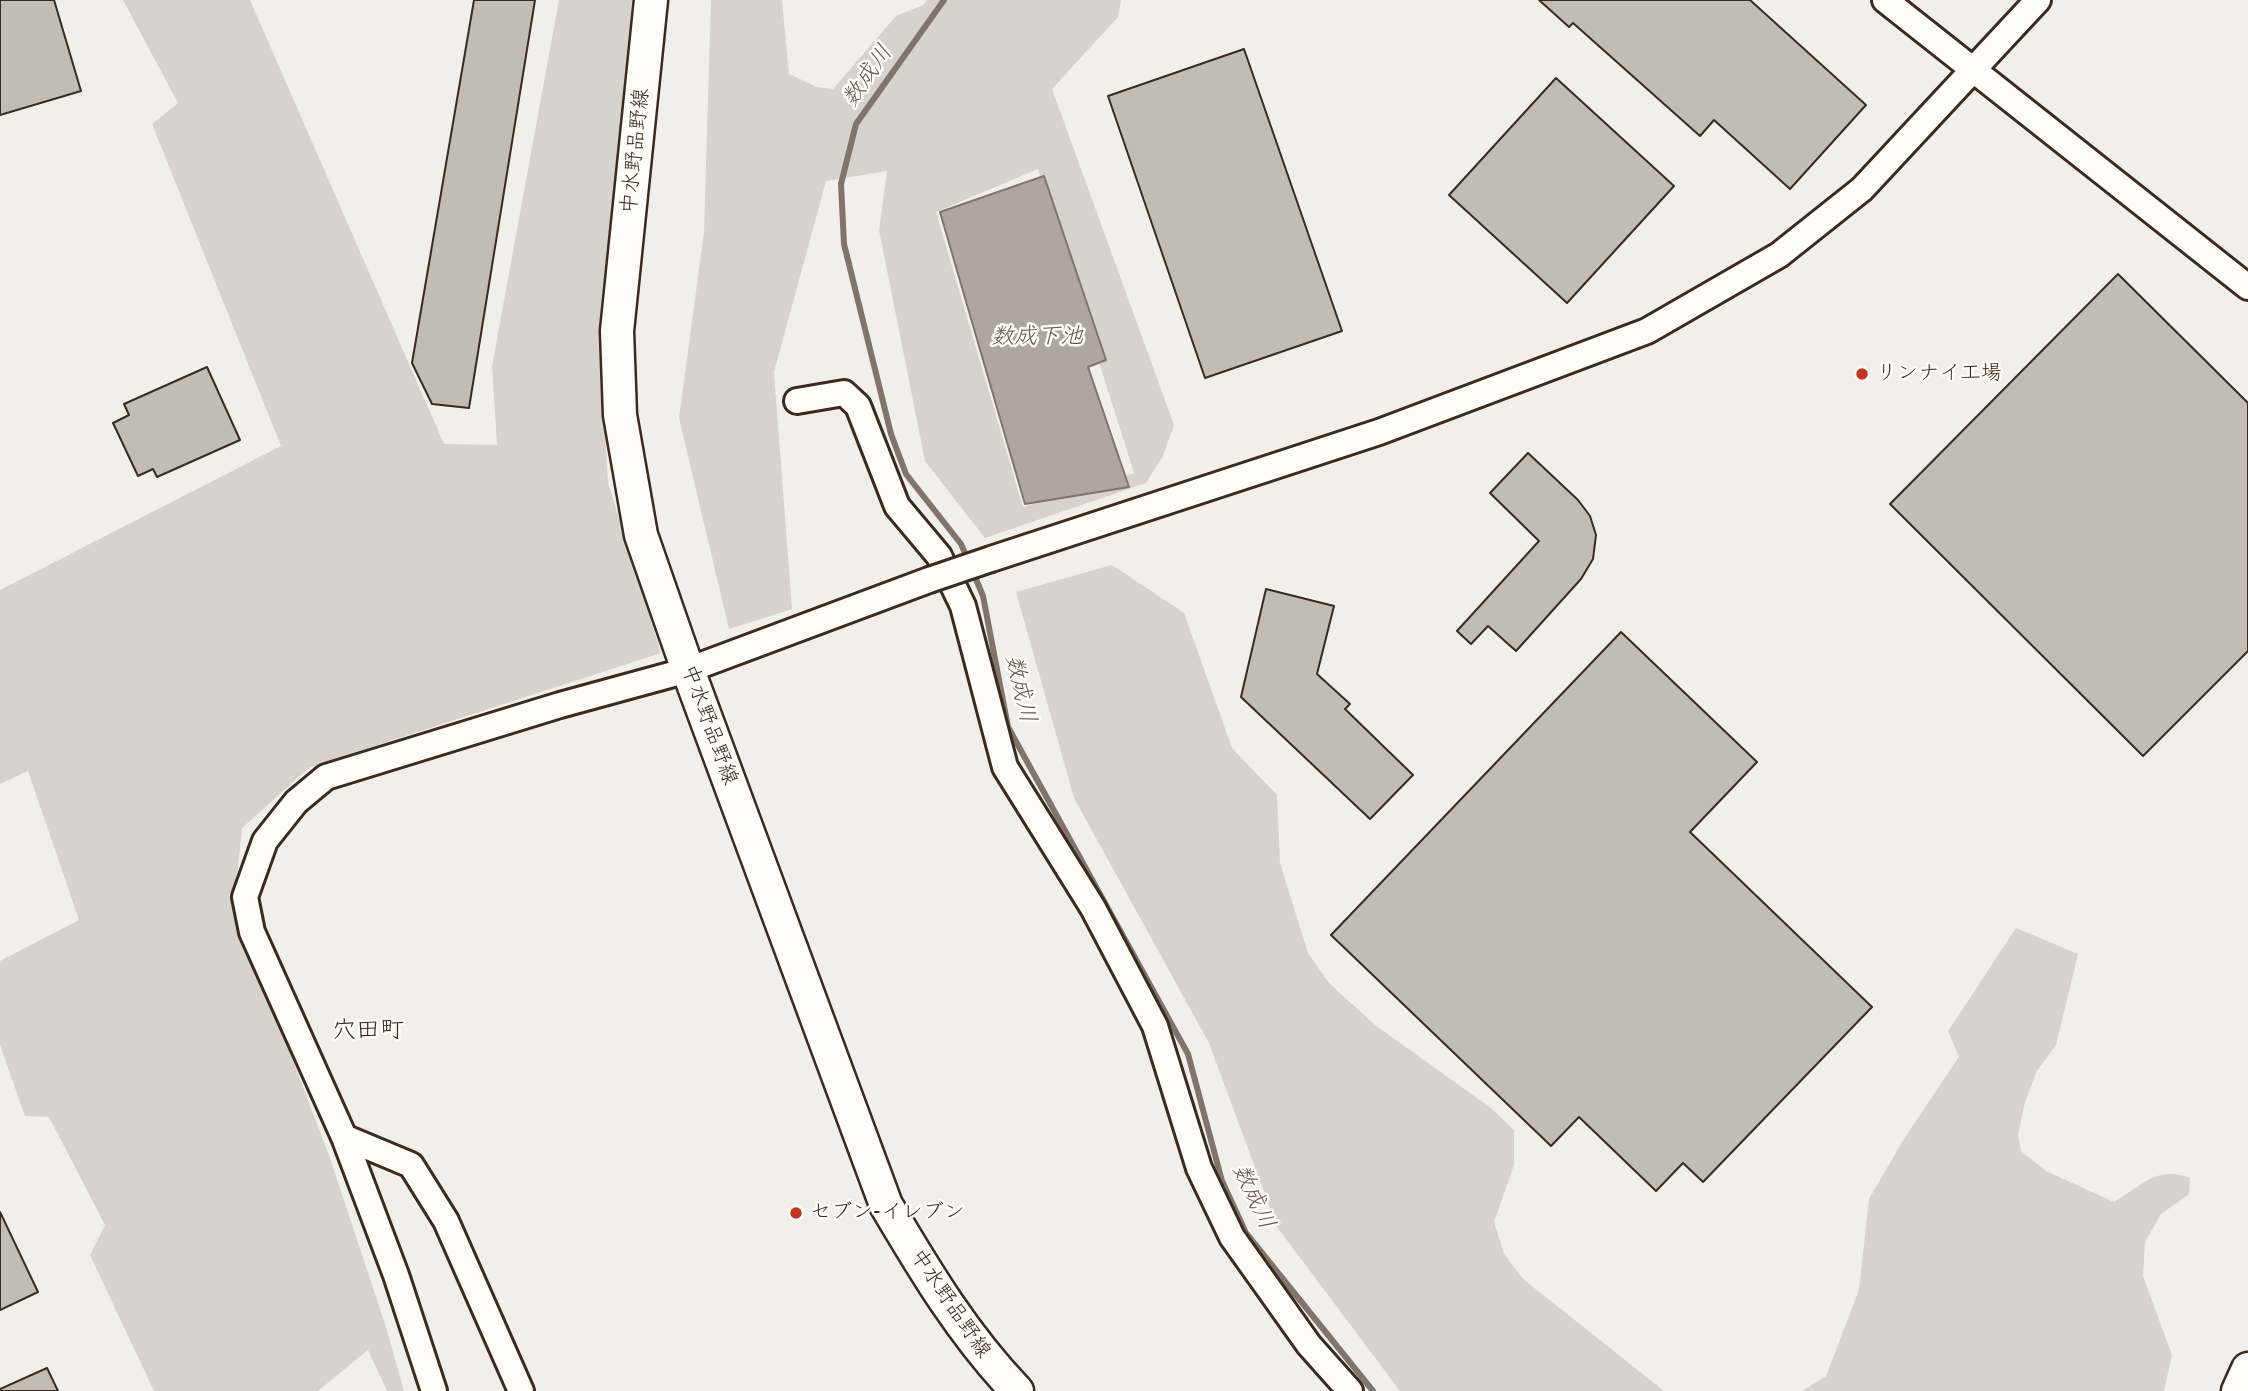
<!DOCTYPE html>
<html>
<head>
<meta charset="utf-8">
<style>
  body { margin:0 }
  canvas { display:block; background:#f1efea }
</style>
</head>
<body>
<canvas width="2248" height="1391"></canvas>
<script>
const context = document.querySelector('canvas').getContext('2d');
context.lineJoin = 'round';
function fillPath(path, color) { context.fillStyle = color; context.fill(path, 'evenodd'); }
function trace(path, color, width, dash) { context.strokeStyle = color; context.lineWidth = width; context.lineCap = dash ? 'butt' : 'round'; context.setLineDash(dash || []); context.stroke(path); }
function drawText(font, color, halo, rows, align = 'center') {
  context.font = font + ' "Balsamiq Sans","Klee One",sans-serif'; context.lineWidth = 5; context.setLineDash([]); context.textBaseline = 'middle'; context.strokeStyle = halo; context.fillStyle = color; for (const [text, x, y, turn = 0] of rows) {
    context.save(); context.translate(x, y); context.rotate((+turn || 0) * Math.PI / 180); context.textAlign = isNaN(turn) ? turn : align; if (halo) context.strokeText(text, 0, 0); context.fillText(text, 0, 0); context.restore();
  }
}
fillPath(new Path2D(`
  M 123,0 L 250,0 L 444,444 L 497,445 L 492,366 L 559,0 L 632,0 L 601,353 L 608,483 L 661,653 L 310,767 L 242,828 L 234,906 L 330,1158 L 386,1327 L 404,1391 L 387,1391 L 368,1350 L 318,1391 L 154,1391 L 90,1255 L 105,1225 L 49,1117 L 25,1116 L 0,1045 L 0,961 L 79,920 L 28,771 L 0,784 L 0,590 L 281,446 L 152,124 L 178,103 Z
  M 711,0 L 782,0 L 789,74 L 817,87 L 833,89 L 896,16 L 923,5 L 927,0 L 1121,0 L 1118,17 L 1052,89 L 1174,425 L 1163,456 L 1146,483 L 985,538 L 925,461 L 879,230 L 887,171 L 826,181 L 774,372 L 792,609 L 729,629 L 679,418 L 704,232 ZM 1038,169 L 1134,473 L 1023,507 L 936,212 Z
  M 1112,565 L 1184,613 L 1232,748 L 1277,795 L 1280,863 L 1308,953 L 1329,983 L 1375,1025 L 1491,1108 L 1514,1130 L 1514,1165 L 1494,1222 L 1504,1254 L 1523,1279 L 1664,1391 L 1400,1391 L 1277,1227 L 1209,1043 L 1074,798 L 1016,592 Z
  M 2016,928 L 2078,954 L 2056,1045 L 2037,1071 L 2025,1102 L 2018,1135 L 2021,1151 L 2046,1171 L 2114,1202 C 2141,1186 2157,1165 2190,1178 L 2189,1194 L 2161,1214 L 2145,1242 L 2143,1276 L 2172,1355 L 2164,1391 L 1802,1391 L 1826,1376 L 1859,1290 L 1869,1199 L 1902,1142 L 1959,1057 L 1948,1031 Z`), '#d7d2cc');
const water = new Path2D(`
  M 1044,176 L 1106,360 L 1088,367 L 1129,487 L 1025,504 L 940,212 Z`);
fillPath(water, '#aea69f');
trace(water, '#80746b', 2);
trace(new Path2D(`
  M 944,0 L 856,124 L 841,184 L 844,244 L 891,434 L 906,474 L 961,544 L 969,562
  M 973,572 L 983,596 L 1008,727 L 1188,1054 L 1222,1181 L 1246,1233 L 1373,1391`), '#80746b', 6);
const building = new Path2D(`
  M 0,0 L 54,0 L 81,91 L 0,115 Z
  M 474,0 L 535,0 L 469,408 L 432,404 L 412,363 Z
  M 1539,0 L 1750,0 L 1866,105 L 1790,189 L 1714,120 L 1700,136 L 1573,23 L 1569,27 Z
  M 1244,49 L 1342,331 L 1205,378 L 1108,96 Z
  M 1556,78 L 1674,186 L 1567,303 L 1449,195 Z
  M 2118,274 L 2248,403 L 2248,651 L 2143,756 L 1890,504 Z
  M 207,367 L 240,440 L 157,477 L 153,469 L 138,476 L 113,423 L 129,415 L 124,404 Z
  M 1528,453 L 1578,500 L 1590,516 L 1596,535 L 1593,559 L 1581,579 L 1516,651 L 1488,626 L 1471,644 L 1457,631 L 1539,541 L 1490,493 Z
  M 1266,589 L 1334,606 L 1317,674 L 1350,704 L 1345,709 L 1413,775 L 1370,819 L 1241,697 Z
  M 1621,632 L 1757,762 L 1690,832 L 1872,1007 L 1703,1182 L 1683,1163 L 1656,1191 L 1579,1117 L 1551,1146 L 1331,935 Z
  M 0,1212 L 38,1292 L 0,1310 Z
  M 47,1368 L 58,1391 L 0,1391 L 0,1389 Z`);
fillPath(building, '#c1bcb4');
trace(building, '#3b2a1e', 2);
const minor = new Path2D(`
  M 1885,0 L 2248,287
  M 797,401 L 844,393 L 858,406 L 897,506 L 939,556 L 963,606 L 1005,767 L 1093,908 L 1155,1026 L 1199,1168 L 1232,1237 L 1309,1345 L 1350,1391
  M 991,559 L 1379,432 L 1647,331 L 1779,255 L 1862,189 L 2038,0
  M 344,1137 L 411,1165 L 446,1221 L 521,1391
  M 434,1391 L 396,1275 L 344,1137 L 252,932 L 245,897 L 265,841 L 296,802 L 326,777 L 560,705 L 688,670 L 929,580`);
const major = new Path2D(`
  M 651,0 L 617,331 L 620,415 L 641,535 L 688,670 L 886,1205 C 925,1271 964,1336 1017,1391
  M 2238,1391 L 2248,1369`);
trace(minor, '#3b2a1e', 30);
trace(major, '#3b2a1e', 37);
trace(minor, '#fdfcf7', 24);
trace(major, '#fdfcf7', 32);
const minorBridge = new Path2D(`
  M 929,580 L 991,559`);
trace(minorBridge, '#3b2a1e', 30, []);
trace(minorBridge, '#fdfcf7', 24);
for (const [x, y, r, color] of [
  [1862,374,7,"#c8321e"],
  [796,1213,7,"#c8321e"]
]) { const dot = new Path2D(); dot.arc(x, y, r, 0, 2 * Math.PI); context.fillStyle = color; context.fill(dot); trace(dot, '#fdfcf7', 2.5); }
drawText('21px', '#3b2a1e', '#fdfcf7', [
  ["中水野品野線",636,151,-84],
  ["中水野品野線",709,725,70],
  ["中水野品野線",950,1304,56]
]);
drawText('21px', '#3b2a1e', '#fdfcf7', [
  ["リンナイ工場",1876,374],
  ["セブン-イレブン",810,1213]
], 'left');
drawText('italic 23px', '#63554b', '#fdfcf7', [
  ["数成川",868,76,-55],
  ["数成下池",1037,337],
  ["数成川",1020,689,77],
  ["数成川",1253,1197,65]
]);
drawText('24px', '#3b2a1e', '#fdfcf7', [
  ["穴田町",368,1031]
]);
</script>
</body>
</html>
